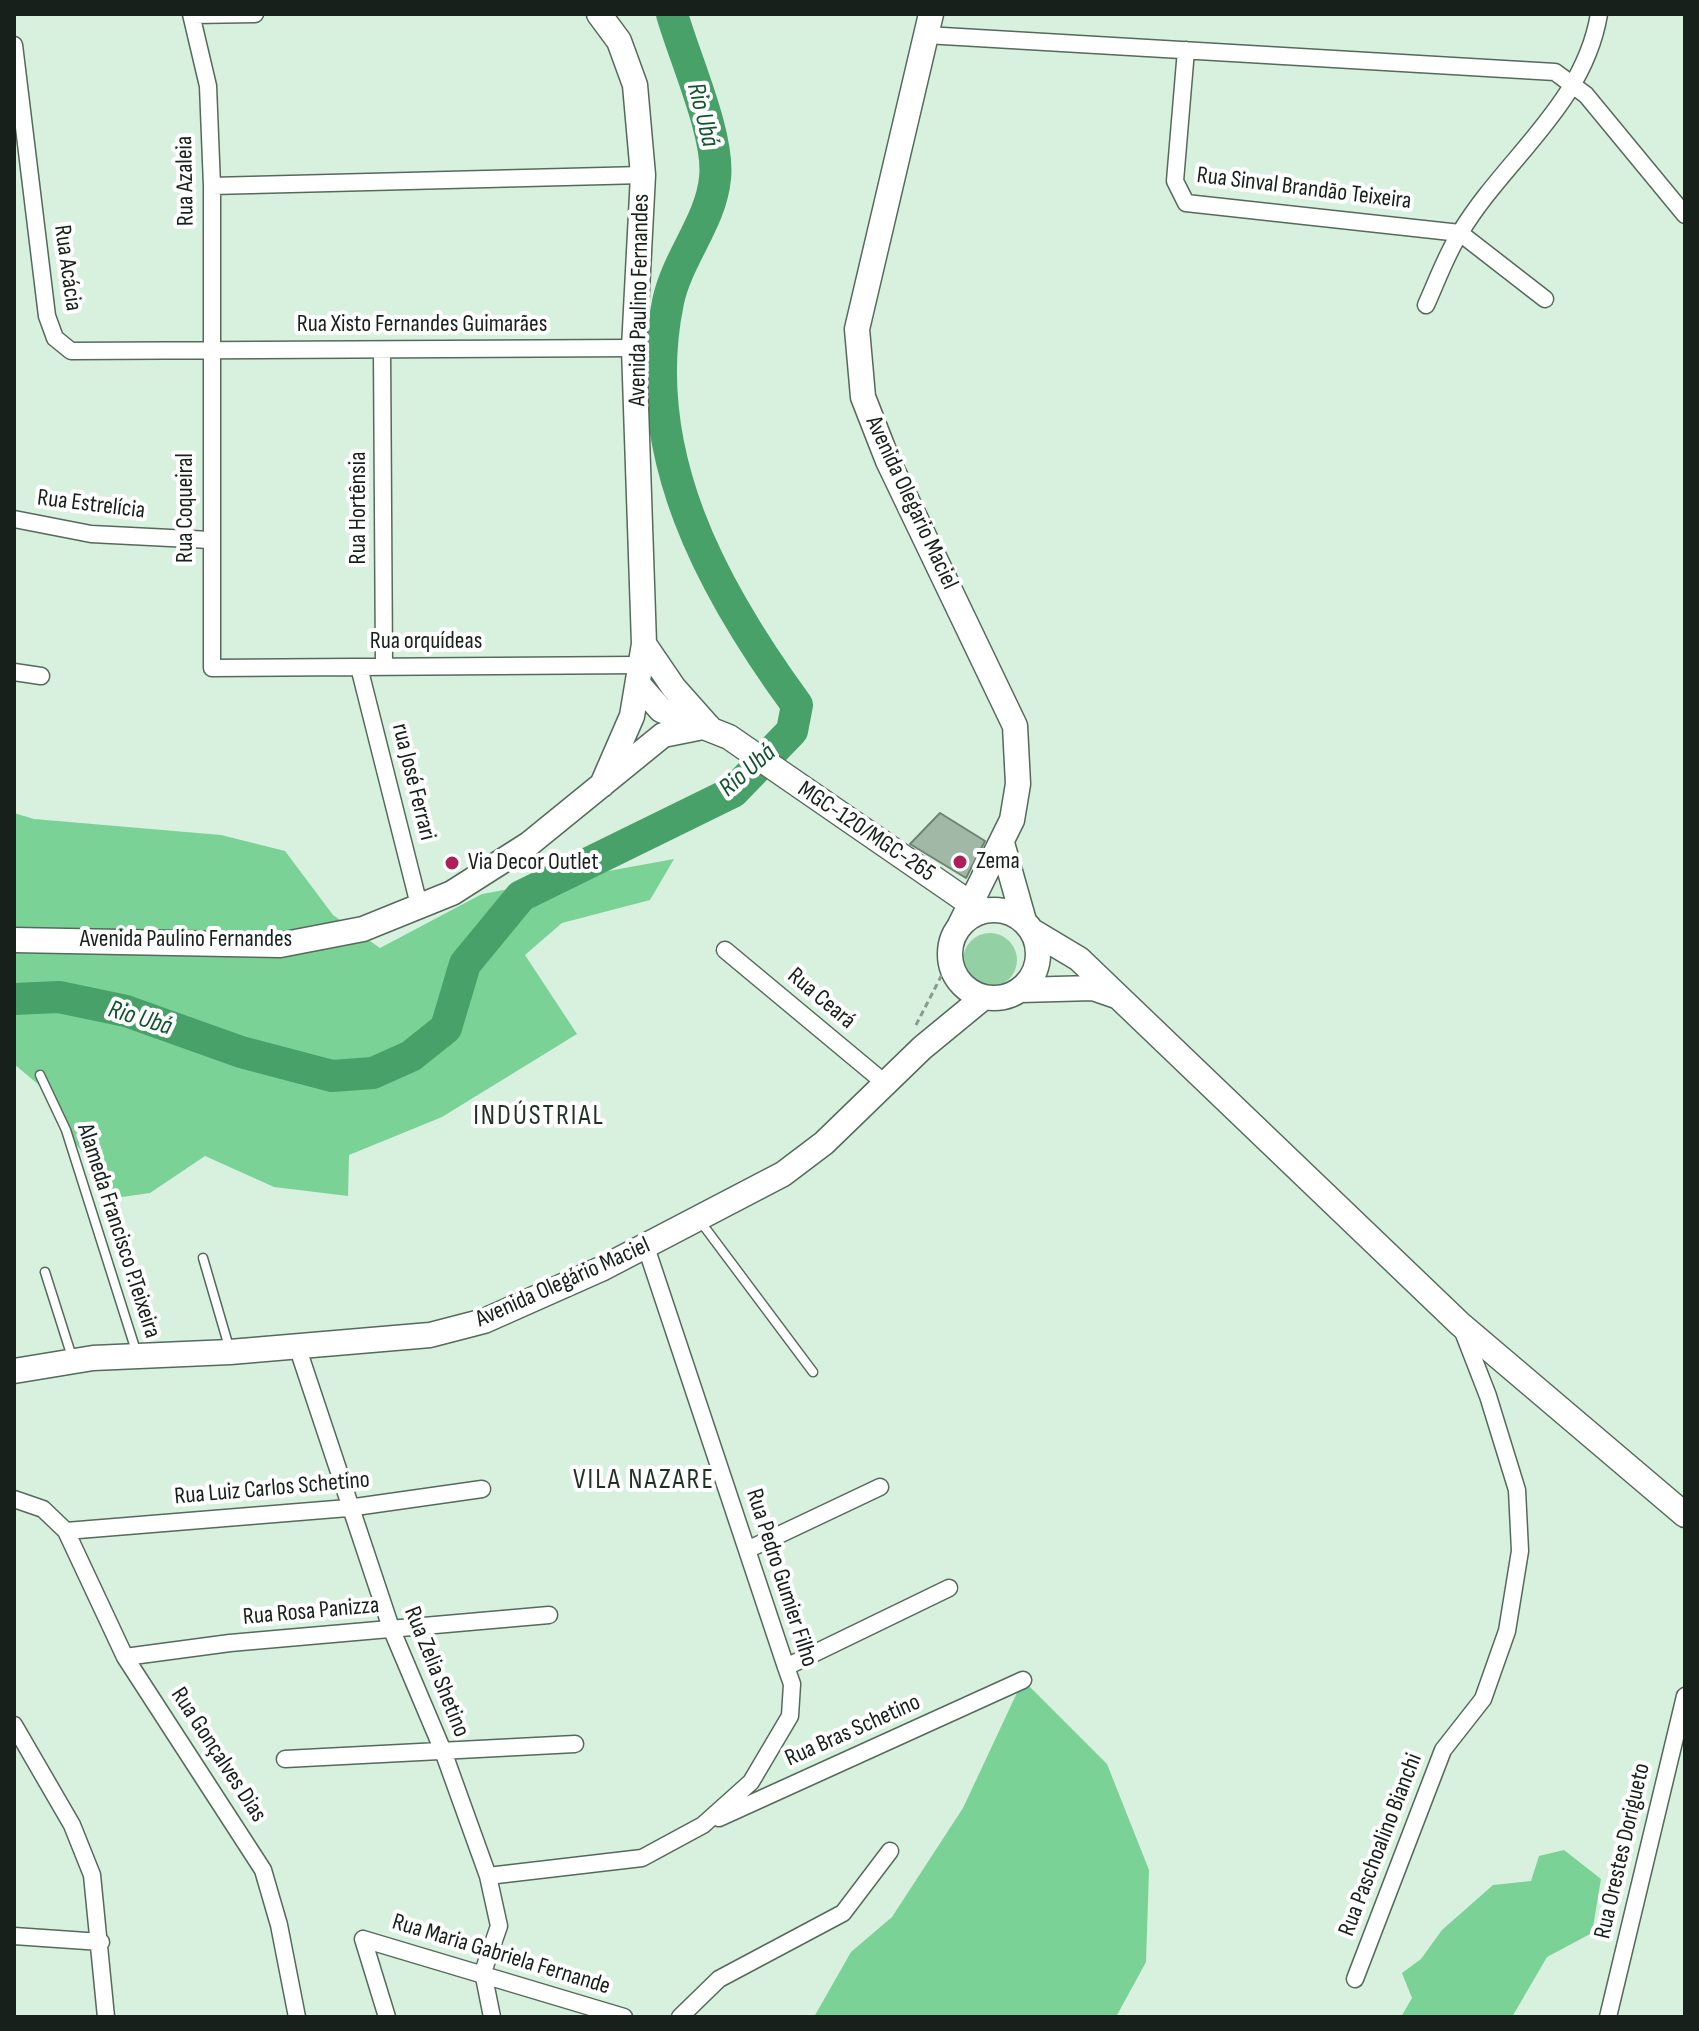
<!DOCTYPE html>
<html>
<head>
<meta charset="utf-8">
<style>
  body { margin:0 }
  #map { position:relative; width:1699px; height:2031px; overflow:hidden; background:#d8f0de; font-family:"Sofia Sans Condensed",sans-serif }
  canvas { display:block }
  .frame { position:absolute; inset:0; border:16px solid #17201a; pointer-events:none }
</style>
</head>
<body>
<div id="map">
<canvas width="1699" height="2031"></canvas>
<div class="frame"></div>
</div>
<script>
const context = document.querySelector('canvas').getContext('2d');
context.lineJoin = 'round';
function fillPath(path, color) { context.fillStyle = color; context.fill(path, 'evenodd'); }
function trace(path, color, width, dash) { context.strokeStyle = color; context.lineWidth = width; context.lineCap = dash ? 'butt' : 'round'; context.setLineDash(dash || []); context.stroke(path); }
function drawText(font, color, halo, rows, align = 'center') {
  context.font = font + ' "Sofia Sans Condensed",sans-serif'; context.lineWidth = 8; context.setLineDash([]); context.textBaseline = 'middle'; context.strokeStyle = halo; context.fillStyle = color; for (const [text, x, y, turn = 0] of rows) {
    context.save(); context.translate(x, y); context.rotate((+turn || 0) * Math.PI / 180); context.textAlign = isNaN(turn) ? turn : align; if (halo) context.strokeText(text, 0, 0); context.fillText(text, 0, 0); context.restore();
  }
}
fillPath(new Path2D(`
  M963 960a27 27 0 1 1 54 0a27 27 0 1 1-54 0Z`), '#93d1a5');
fillPath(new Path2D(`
  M 14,813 L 34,819 L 221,835 L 285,851 L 333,915 L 380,948 L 482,894 L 674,859 L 650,900 L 562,923 L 525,955 L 577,1034 L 442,1117 L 349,1155 L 348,1196 L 274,1187 L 205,1156 L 150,1193 L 115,1198 L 66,1130 L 45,1090 L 14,1064 Z
  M 1023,1680 L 1107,1764 L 1149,1870 L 1146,1962 L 1116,2017 L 814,2017 L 851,1952 L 892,1917 L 963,1808 Z
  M 1564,1850 L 1601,1879 L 1592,1933 L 1547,1957 L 1512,2017 L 1401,2017 L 1412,1998 L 1402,1973 L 1421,1959 L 1442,1930 L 1493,1885 L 1531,1881 L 1539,1856 Z`), '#7ad296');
trace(new Path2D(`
  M 14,999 L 59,997 L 126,1011 L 241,1052 L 332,1076 L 373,1073 L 411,1056 L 446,1028 L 465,964 L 521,896 L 733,792 L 792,731 L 797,705 C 712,589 637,452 668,302 C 677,258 711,222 715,178 C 720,136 684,57 672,14`), '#48a168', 32);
const building = new Path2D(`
  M 940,813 L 985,841 L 966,878 L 910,844 Z`);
fillPath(building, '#a1b8a7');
trace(building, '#6e8373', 2);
const lane = new Path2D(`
  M 40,1075 L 66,1130 L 137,1354
  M 700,1221 L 813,1372
  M 203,1258 L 229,1347
  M 45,1272 L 72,1357`);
const street = new Path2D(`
  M 191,14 L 208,86 L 212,186 L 212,668 L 639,665
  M 192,15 L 255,14
  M 926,35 L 1555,72 L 1586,95 L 1685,215
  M 14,45 L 47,316 L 55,338 L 71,351 L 634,348
  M 1186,50 L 1175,181 L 1186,203 L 1460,233 L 1545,299
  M 212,186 L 643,175
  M 1426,305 C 1437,281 1446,255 1460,233 C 1505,158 1584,105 1599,14
  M 382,350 L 384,666
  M 14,519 L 91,534 L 210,540
  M 359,667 L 420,909
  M 14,672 L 41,676
  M 725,950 L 886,1084
  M 297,1346 L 391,1628 L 443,1751 L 488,1876 L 499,1926 L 483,1972 L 492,2017
  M 14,1499 L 43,1509 L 66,1531 L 125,1657 L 263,1870 L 279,1925 L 297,2017
  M 66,1531 L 348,1508 L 482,1489
  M 747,1550 L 880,1487
  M 125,1657 L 230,1643 L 549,1615
  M 786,1667 L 949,1588
  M 14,1725 L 72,1825 L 92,1875 L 106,2017
  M 285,1759 L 575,1744
  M 719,1818 L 1023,1680
  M 488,1876 L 642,1858 L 703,1825 L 751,1782 L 790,1716 L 792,1684 L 786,1667 L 646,1247
  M 14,1936 L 101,1942
  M 363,1939 L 624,2017
  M 363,1939 L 387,2017
  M 1355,1979 L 1443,1750 L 1483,1699 L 1507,1631 L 1520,1551 L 1517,1490 L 1488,1396 L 1462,1329
  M 680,2017 L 719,1979 L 843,1913 L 890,1851
  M 1608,2017 L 1685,1696`);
const secondary = new Path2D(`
  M 599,14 L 619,41 L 635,85 L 643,175 L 634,348 L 644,644 L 632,716 L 602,785
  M 931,14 L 857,329 L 863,397 L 888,461 L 1015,726 L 1018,784 L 1012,820 L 959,927
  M 644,644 L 674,688 L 706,724
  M 638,684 L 661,710 L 729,737 L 971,904 L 983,909
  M 1002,843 L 1024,921
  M950 954a44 44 0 1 1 88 0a44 44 0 1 1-88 0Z
  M 1034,932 L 1079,959 L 1460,1324 L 1685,1515
  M 14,940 L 280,945 L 363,929 L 452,893 L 529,844 L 663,735 L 708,726
  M 1020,990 L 1093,988 L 1116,996
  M 14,1371 L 93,1358 L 230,1352 L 430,1335 L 484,1321 L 601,1269 L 783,1174 L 824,1143 L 922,1048 L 984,997`);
trace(lane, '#556a5b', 11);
trace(street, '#556a5b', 19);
trace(secondary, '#556a5b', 27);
trace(new Path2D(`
  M 916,1025 L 949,961`), '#899b8e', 3, [6, 4]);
trace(lane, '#fff', 8);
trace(street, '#fff', 16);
trace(secondary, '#fff', 24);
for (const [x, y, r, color] of [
  [960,862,8,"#ad1f58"],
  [452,863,8,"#ad1f58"]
]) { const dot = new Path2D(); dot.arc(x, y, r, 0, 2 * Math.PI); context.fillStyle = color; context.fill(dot); trace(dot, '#fff', 3); }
drawText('24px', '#17201a', '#fff', [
  ["Rua Azaleia",186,181,-91],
  ["Rua Sinval Brandão Teixeira",1304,189,7],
  ["Rua Acácia",67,268,82],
  ["Avenida Paulino Fernandes",640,300,-89],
  ["Rua Xisto Fernandes Guimarães",422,325],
  ["Avenida Olegario Maciel",911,503,65],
  ["Rua Estrelícia",91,505,7],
  ["Rua Coqueiral",186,508,-90],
  ["Rua Hortênsia",359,508,-90],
  ["Rua orquídeas",426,642],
  ["rua José Ferrari",413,782,76],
  ["MGC-120/MGC-265",866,832,34],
  ["Avenida Paulino Fernandes",186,940],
  ["Rua Ceará",821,999,40],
  ["Alameda Francisco P.Teixeira",118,1231,72],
  ["Avenida Olegário Maciel",563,1283,-24],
  ["Rua Luiz Carlos Schetino",272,1489,-5],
  ["Rua Pedro Gumier Filho",781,1578,72],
  ["Rua Rosa Panizza",311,1612,-5],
  ["Rua Zelia Shetino",436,1672,68],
  ["Rua Bras Schetino",853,1731,-24],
  ["Rua Gonçalves Dias",218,1755,57],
  ["Rua Paschoalino Bianchi",1381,1845,-69],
  ["Rua Orestes Dorigueto",1623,1851,-77],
  ["Rua Maria Gabriela Fernande",501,1955,17]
]);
drawText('24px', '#17201a', '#fff', [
  ["Zema",976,862],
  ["Via Decor Outlet",468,863]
], 'left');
drawText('italic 26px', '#10532d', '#fff', [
  ["Rio Ubá",702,115,76],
  ["Rio Ubá",748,771,-41],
  ["Rio Ubá",140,1019,17]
]);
context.letterSpacing = '2px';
drawText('28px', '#1f3225', '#fff', [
  ["INDÚSTRIAL",539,1117],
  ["VILA NAZARE",644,1481]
]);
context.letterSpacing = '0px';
</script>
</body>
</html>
